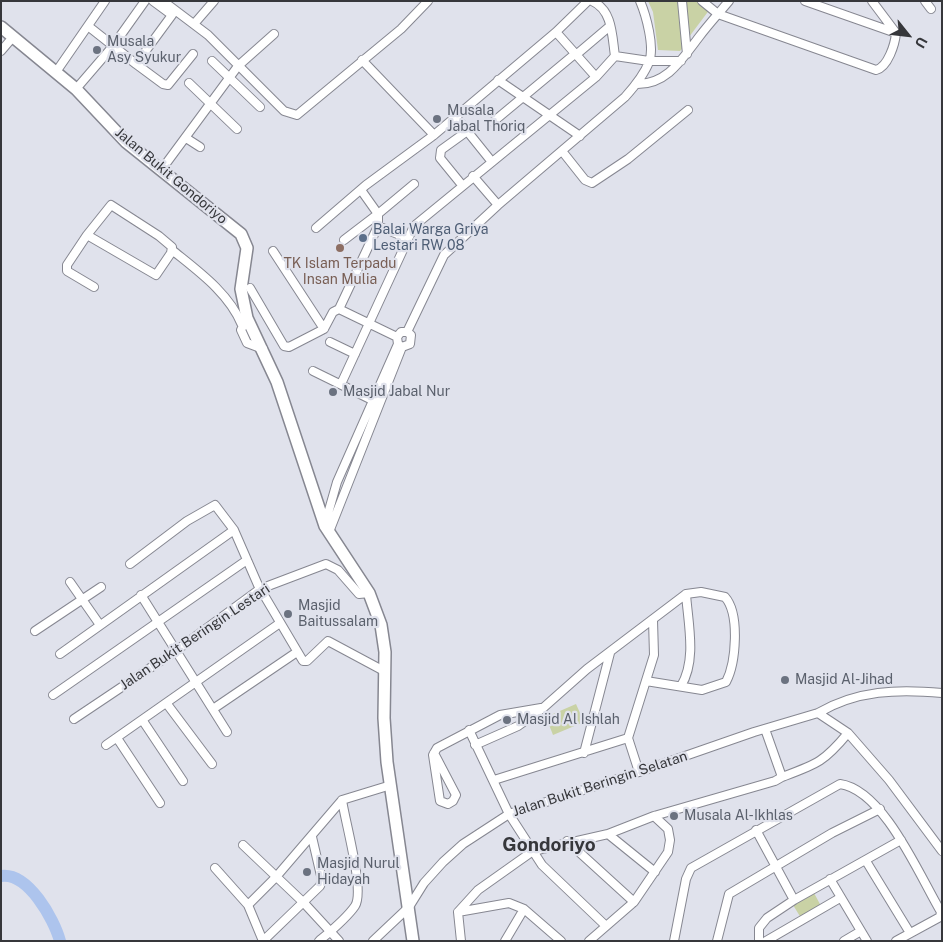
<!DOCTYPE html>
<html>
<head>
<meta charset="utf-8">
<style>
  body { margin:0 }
  #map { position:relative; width:943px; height:942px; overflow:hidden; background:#e0e2ec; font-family:"Public Sans",sans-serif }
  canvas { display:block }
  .frame { position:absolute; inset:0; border:2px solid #36373b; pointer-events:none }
  .north { position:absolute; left:883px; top:10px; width:50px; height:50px; -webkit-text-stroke:4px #e0e2ec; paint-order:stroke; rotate:119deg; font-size:14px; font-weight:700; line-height:20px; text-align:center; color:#36373b }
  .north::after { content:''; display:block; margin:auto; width:18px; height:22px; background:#36373b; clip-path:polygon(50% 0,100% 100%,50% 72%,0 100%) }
</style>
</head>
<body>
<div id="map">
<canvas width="943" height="942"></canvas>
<div class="frame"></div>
<div class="north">U</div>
</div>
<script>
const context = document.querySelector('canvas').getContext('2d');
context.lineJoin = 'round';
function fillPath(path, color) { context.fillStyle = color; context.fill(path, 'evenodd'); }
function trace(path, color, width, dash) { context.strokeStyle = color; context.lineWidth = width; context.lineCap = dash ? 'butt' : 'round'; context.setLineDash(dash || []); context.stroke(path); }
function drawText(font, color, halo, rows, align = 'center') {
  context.font = font + ' "Public Sans",sans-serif'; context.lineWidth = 4.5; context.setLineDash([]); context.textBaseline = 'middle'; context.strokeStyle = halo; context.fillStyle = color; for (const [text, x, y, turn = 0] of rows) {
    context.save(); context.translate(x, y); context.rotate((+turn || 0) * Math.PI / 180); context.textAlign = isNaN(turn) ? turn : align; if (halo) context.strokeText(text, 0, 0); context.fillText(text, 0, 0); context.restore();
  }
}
fillPath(new Path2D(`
  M 648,1 L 680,1 L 684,47 L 680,51 L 658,50 L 653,12 Z
  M 686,1 L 709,1 L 713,5 L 689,37 Z
  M 576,704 L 584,722 L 553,735 L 546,717 Z
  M 814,893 L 821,906 L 801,918 L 793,905 Z`), '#c9d2a5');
trace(new Path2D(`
  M 1,876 C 28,872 54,919 60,941`), '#adc4ed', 12);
const street = new Path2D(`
  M 163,1 L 208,35 L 284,111 L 297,115 L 401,29 L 428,1
  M 682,1 L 687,54
  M 702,1 L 718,14 L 876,70 C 888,67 895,44 896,33 L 872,1
  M 805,1 L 896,33
  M 925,1 L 931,9
  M 194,24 L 214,1
  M 88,26 L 136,64 L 172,15 L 153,1
  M 556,32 L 596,77
  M 1,51 L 13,37
  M 577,54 L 610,26
  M 615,56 L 649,61 L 681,61
  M 362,60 L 434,135
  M 212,61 L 260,107
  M 136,64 L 163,84 L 168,85 L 193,54
  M 56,72 L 105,1
  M 498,80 L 580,136
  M 189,83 L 237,129
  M 636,84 C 667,85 682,59 699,37 C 708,25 719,13 729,1
  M 76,89 L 113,46 L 145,1
  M 455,116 L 492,162
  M 493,122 L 576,53
  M 186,138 L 200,147
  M 562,151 L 585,180 L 592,183 L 628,159 L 688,110
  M 162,169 L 238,66 L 274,34
  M 473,176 L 498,205
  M 462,185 L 440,158 L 441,150 L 466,132
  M 361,190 L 378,214 L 414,184
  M 111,205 L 159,236 L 172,247 L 171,253 L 156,275 L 87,235 Z
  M 378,226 L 407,238
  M 316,228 L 366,185 L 434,135 L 556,32 L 588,1
  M 87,235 L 67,265 L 67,271 L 94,287
  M 344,240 L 378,214
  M 172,250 C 198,271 229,293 242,325
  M 273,251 L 324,329
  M 250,288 L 284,346 L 289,347 L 324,329 L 333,312 L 339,309 L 378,226 L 378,214
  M 339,309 L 397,337
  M 245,322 L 241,330 L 247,343 L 263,349
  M 407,332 L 444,255 L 498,205 L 625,97 C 634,87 644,75 649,62 C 655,47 646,15 640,1
  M 330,342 L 355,354
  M 313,371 L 372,400
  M 341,384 L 414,226 L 596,77 L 615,56 C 612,37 613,10 592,1
  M 325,524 L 337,482 L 398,344 L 397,337 L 401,332 L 407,332 L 411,335 L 410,344 L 402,347 L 398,344
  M 329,532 L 402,347
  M 130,564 L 187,521 L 215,505 L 234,530 L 258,585 L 303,661 L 307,661 L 328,641 L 384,671
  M 70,582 L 100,625
  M 141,595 L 227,732
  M 35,631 L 101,587
  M 60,654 L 234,530
  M 681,686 C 697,660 688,623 686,594
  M 53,695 L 247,560
  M 167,704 L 212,764
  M 213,709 L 297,652
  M 818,713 C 857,690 898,689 942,693
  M 74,719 L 177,650 L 260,589 L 326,564 L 338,570 L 359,594 L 369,593
  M 143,721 L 183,781
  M 469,730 L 509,814 L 542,865 L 606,926
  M 117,738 L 160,803
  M 106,745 L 280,623
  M 475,745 L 518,726 L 543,708 L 587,669 L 686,594 L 701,592 L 725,597 C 740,614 736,663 726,682 L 702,690 L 646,681
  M 434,753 L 456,795 L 453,801 L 448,804 L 440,801 L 433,755 L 437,748 L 500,715 L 541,708
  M 584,753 L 610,653
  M 639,772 L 628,738 L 654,655 L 653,620
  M 782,777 C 817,764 824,762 848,733
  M 494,780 L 628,738
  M 756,830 L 794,900
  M 608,834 L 655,872
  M 567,841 L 634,902
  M 243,845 L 304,903 L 339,941
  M 866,861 L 910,933
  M 215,868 L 248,905 L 263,941
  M 830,879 L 867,941
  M 248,905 L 276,877 L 342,800 L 391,785
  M 458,912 L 509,903 L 524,909 L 561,941
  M 263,941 L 320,886 L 322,880 L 312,837
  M 319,941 C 331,931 346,919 355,906 C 365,891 345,821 342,800
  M 373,941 L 409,907 L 424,883 L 443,862 L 463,844 L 509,814 L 639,772 L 754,732 L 818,713 L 848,733 L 889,780 L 942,851
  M 461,941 L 458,912 L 478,890 L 533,851 L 608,834 L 654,816 L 775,781 L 782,777 L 765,729
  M 505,941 L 524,909
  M 589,941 L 634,902 L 668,852 L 670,840 L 668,829 L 654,816
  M 674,941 L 686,879 L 691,868 L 840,784 C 884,790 920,877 941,912 L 940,917 L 896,941
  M 717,941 L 729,894 L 832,833 L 880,809
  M 759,941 L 759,928 L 767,918 L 794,900 L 901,840
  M 766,941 L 840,898
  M 844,941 L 861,931`);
const secondary = new Path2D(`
  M 1,27 L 76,89 L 126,142 L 241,234 L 247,248 L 241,289 L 247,318 L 277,382 L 325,526 L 369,593 L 381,625 L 385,652 L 384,718 L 387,762 L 413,941`);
trace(street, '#868791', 10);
trace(secondary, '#868791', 14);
trace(street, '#fff', 8);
trace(secondary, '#fff', 11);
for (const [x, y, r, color] of [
  [97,50,5,"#6b7280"],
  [437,119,5,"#6b7280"],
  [363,238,5,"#5c6f8a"],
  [340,248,5,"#8d6e63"],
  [333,392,5,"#6b7280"],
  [288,614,5,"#6b7280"],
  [785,680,5,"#6b7280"],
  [507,720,5,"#6b7280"],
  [674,816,5,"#6b7280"],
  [307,872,5,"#6b7280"]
]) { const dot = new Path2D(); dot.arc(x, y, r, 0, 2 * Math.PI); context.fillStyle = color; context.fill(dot); trace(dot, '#e0e2ec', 2); }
drawText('14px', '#5b616d', '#e0e2ec', [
  ["Musala",107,42],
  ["Asy Syukur",107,58],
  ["Musala",447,111],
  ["Jabal Thoriq",447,127],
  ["Masjid Jabal Nur",343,392],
  ["Masjid",298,606],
  ["Baitussalam",298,622],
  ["Masjid Al-Jihad",795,680],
  ["Masjid Al Ishlah",517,720],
  ["Musala Al-Ikhlas",684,816],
  ["Masjid Nurul",317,864],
  ["Hidayah",317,880]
], 'left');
drawText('14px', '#36373b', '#e0e2ec', [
  ["Jalan Bukit Gondoriyo",171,176,40],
  ["Jalan Bukit Beringin Lestari",195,637,-34],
  ["Jalan Bukit Beringin Selatan",600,784,-18]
]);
drawText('14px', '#4e5e75', '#e0e2ec', [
  ["Balai Warga Griya",373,230],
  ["Lestari RW 08",373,246]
], 'left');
drawText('14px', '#785e54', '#e0e2ec', [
  ["TK Islam Terpadu",340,264],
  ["Insan Mulia",340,280]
]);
drawText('bold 19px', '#36373b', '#e0e2ec', [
  ["Gondoriyo",549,845]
]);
</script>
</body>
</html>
